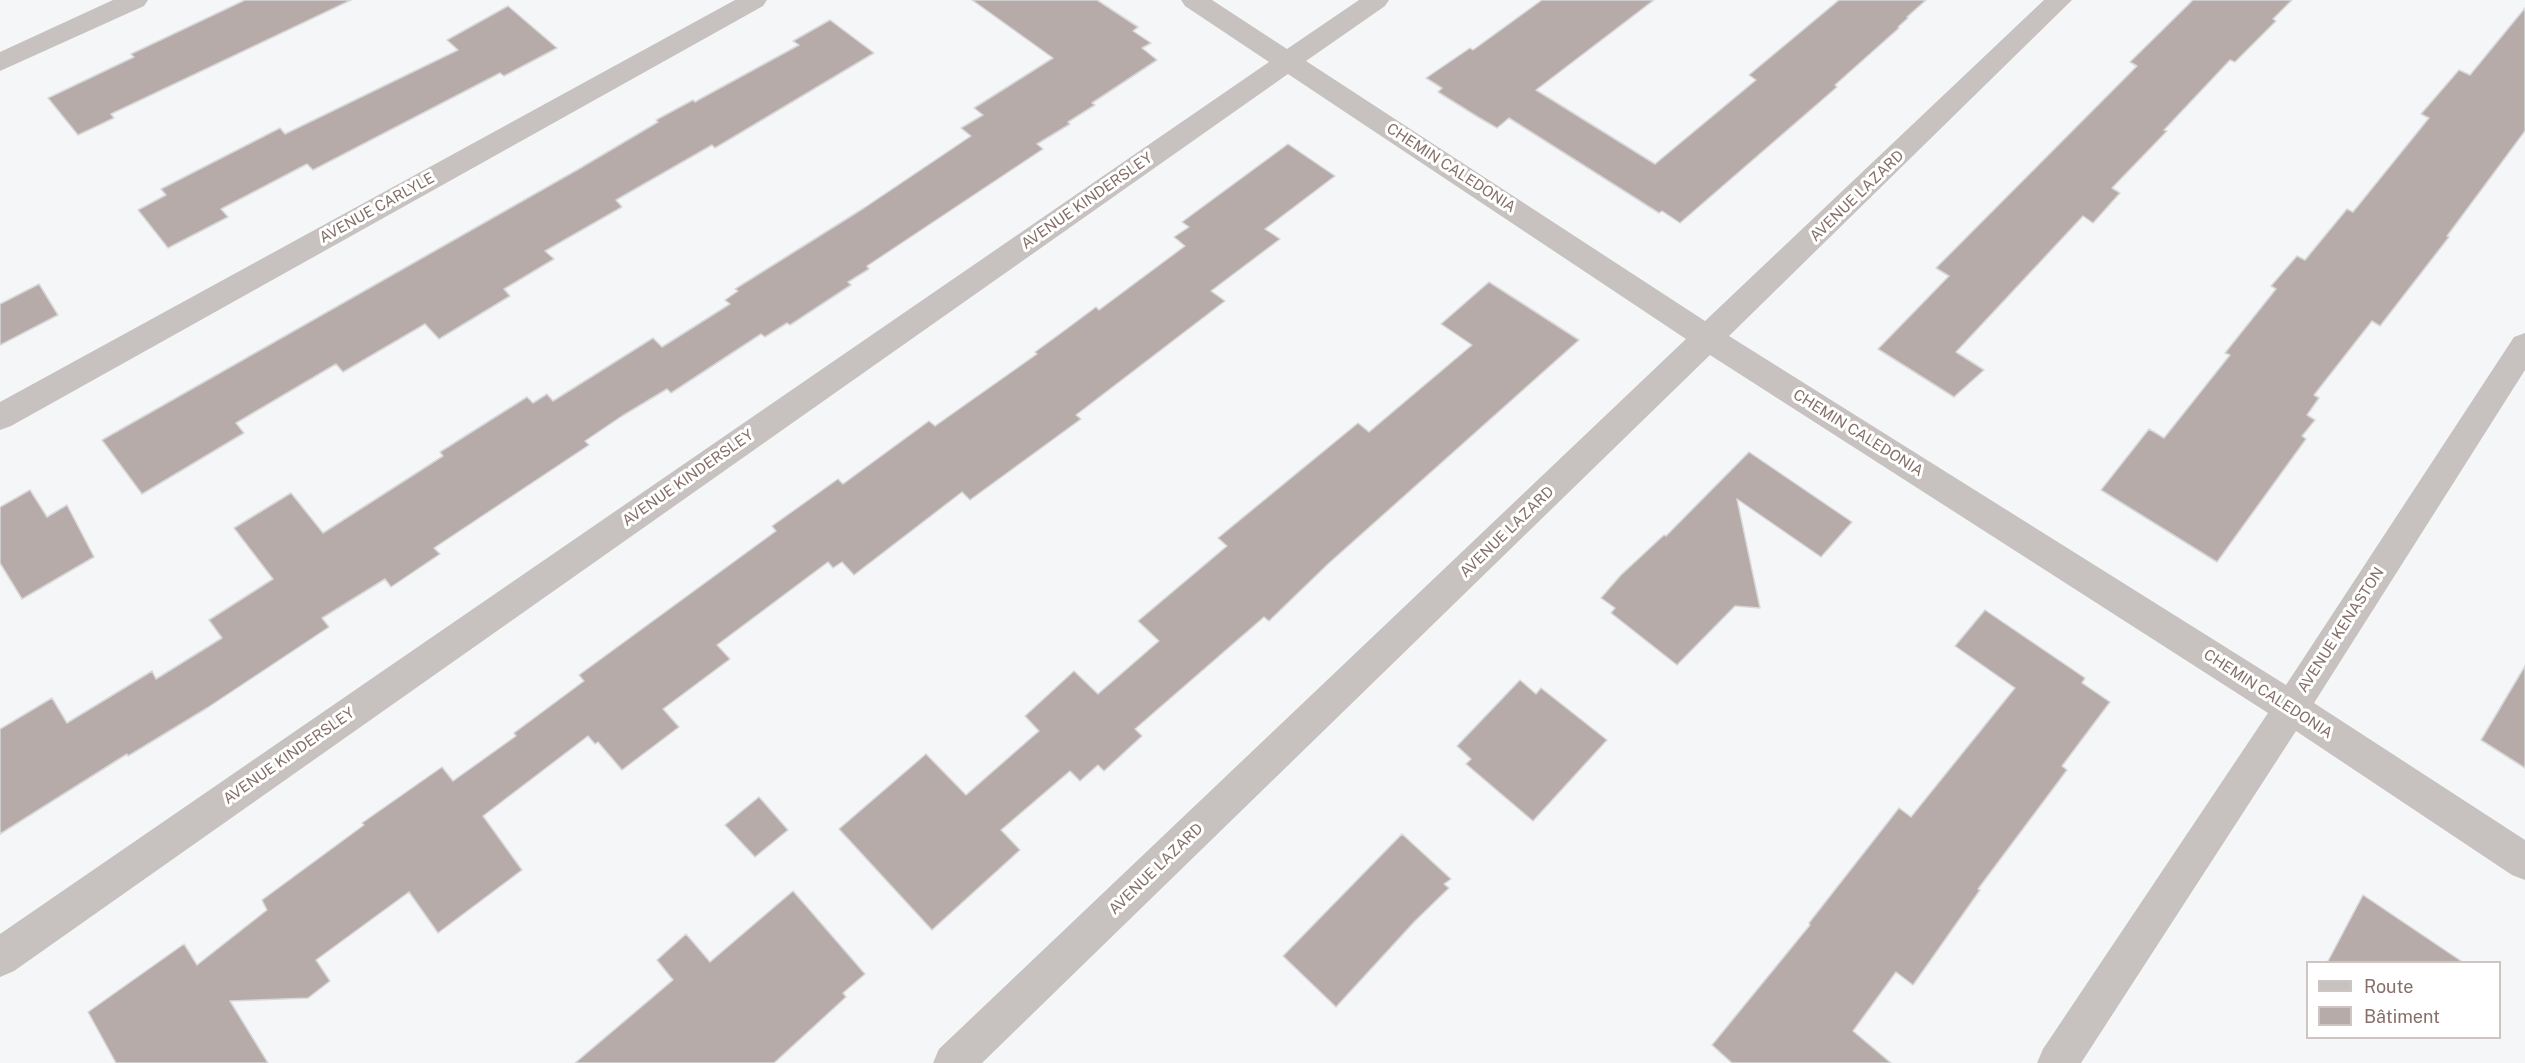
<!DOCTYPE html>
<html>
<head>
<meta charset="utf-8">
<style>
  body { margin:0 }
  #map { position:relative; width:2525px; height:1063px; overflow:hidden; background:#f5f6f8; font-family:"Public Sans",sans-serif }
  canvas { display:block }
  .legend { position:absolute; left:2306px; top:961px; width:195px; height:78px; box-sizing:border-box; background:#fff; border:2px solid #cec5c3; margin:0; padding:8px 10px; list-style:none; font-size:18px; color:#856f68 }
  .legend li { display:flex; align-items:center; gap:12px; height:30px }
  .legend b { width:30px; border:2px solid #cec5c3 }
</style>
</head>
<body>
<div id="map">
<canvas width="2525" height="1063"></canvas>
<ul class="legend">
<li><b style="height:8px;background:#c7c1bf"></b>Route</li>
<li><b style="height:16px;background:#b6aba8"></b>Bâtiment</li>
</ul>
</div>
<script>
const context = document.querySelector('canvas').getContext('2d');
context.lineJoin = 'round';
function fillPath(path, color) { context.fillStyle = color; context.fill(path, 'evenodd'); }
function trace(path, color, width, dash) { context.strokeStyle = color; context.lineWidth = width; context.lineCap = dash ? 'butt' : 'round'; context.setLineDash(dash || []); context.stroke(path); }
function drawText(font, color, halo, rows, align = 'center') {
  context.font = font + ' "Public Sans",sans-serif'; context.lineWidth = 6; context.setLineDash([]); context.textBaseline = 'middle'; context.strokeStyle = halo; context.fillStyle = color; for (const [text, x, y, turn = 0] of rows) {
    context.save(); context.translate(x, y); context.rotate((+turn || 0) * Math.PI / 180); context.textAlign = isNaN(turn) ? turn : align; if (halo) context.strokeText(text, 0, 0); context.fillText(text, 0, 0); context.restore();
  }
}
const building = new Path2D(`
  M 245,0 L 351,0 L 111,114 L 114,118 L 78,135 L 48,98 L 134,57 L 131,54 Z
  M 972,0 L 1097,0 L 1138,27 L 1133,31 L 1151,43 L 1142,48 L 1157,60 L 1092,103 L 1095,105 L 1068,122 L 1070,124 L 1037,144 L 1043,149 L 867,266 L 869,269 L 848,282 L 851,285 L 790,325 L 787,323 L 765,337 L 761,334 L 671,393 L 667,389 L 622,416 L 585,441 L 589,445 L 434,548 L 440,554 L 391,587 L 385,579 L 322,618 L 329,627 L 207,708 L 128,756 L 127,754 L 0,834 L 0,729 L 52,698 L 67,723 L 152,671 L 156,679 L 222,638 L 209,620 L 273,579 L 234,528 L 291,493 L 323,533 L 443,456 L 440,452 L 527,397 L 533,403 L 547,394 L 553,401 L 653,338 L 662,347 L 730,304 L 725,300 L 738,291 L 735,289 L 864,208 L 971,136 L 961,128 L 983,115 L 974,108 L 1053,58 Z
  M 1542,0 L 1654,0 L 1536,90 L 1655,164 L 1756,80 L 1749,75 L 1839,0 L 1926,0 L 1907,17 L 1908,18 L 1898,27 L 1899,28 L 1835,85 L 1837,87 L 1680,223 L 1662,211 L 1659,213 L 1509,118 L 1497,128 L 1478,117 L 1438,92 L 1442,88 L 1426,78 L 1470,48 L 1473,50 Z
  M 2193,0 L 2292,0 L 2273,19 L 2276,21 L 2235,62 L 2230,60 L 2164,130 L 2167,131 L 2112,188 L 2120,193 L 2093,223 L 2083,216 L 1956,352 L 1984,370 L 1954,397 L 1878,349 L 1949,276 L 1936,268 L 2137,66 L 2130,62 Z
  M 508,6 L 557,48 L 504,76 L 500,73 L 313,170 L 307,164 L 221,209 L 228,217 L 168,248 L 138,210 L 166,195 L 161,189 L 280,128 L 285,134 L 458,50 L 447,40 Z
  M 2525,8 L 2525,131 L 2447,236 L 2449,237 L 2380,326 L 2372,321 L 2314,395 L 2319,398 L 2307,415 L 2315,420 L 2302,436 L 2306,439 L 2217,562 L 2101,490 L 2149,429 L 2164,438 L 2230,355 L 2225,353 L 2276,289 L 2271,286 L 2297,256 L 2305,260 L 2347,209 L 2353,212 L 2429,118 L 2421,114 L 2459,70 L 2470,75 Z
  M 830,20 L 874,53 L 715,148 L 712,145 L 616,200 L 622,207 L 545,251 L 554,259 L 504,289 L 510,296 L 439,339 L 425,324 L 343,372 L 336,364 L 236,423 L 244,433 L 142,494 L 102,440 L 577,170 L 658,122 L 656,120 L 693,100 L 695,102 L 700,99 L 799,45 L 793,41 Z
  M 1288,144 L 1335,176 L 1265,229 L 1280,239 L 1211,291 L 1225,301 L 1076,415 L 1081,419 L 970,500 L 962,492 L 854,575 L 842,562 L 833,568 L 828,562 L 717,645 L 730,659 L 663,709 L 679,727 L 622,770 L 598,742 L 595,744 L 588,736 L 483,816 L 522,870 L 438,933 L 409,892 L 316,960 L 330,981 L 308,998 L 230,1001 L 268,1063 L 116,1063 L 88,1012 L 184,944 L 197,965 L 267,910 L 262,900 L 364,825 L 362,823 L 442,767 L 453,781 L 516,736 L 514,733 L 584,681 L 579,675 L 776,531 L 772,526 L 838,479 L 843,484 L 929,421 L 935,426 L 1037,354 L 1035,352 L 1057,336 L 1096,307 L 1099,310 L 1185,246 L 1174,237 L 1189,227 L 1182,222 Z
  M 1489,282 L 1579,340 L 1328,564 L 1269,621 L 1264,617 L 1135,729 L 1142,736 L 1104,771 L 1098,765 L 1080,781 L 1070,771 L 1001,830 L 1020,850 L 932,930 L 839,829 L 926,754 L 966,795 L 1039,731 L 1025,716 L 1074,671 L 1098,694 L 1159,641 L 1138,621 L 1227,546 L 1218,538 L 1358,423 L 1369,432 L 1472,345 L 1441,324 Z
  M 39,284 L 58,315 L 0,345 L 0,304 Z
  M 1749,452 L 1852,522 L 1821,557 L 1737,499 L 1760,608 L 1735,606 L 1677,665 L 1611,613 L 1615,608 L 1601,598 L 1621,575 L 1664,535 L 1666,536 Z
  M 30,490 L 47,517 L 67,505 L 94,557 L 22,599 L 0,563 L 0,507 Z
  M 1985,610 L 2085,678 L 2082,683 L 2110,702 L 2062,766 L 2067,770 L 1978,889 L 1980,890 L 1913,985 L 1896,972 L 1853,1031 L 1891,1063 L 1732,1063 L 1712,1045 L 1810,925 L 1809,923 L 1899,808 L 1911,817 L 2015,688 L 1955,646 Z
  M 2525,666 L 2525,768 L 2481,740 Z
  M 1520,680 L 1536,694 L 1541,688 L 1607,740 L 1533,821 L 1466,764 L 1471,759 L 1457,746 Z
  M 759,797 L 788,830 L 755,857 L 725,825 Z
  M 1402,834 L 1451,879 L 1444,884 L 1449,888 L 1415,921 L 1336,1007 L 1283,956 Z
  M 793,891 L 865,974 L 843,993 L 846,997 L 774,1063 L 575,1063 L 673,980 L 657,960 L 686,934 L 710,962 Z
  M 2363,895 L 2464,963 L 2327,963 Z`);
fillPath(building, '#b6aba8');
trace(building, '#d8d8da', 1.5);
fillPath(new Path2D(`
  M 113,0 L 148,0 L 144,6 L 0,71 L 0,52 Z
  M 735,0 L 767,0 L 763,6 L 11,426 L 0,430 L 0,402 Z
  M 1181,0 L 1212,0 L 1287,49 L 1359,0 L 1389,0 L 1385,6 L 1306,61 L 1705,321 L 2044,0 L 2072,0 L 1729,336 L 2286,685 L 2514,337 L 2525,333 L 2525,370 L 2314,703 L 2525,840 L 2525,880 L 2512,875 L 2296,731 L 2081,1063 L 2037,1063 L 2043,1049 L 2268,713 L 1710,355 L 982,1063 L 933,1063 L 939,1049 L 1686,339 L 1288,74 L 14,971 L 0,977 L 0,934 L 1269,62 L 1185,6 Z`), '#c7c1bf');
drawText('15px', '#856f68', '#fff', [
  ["CHEMIN CALEDONIA",1451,168,33],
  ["AVENUE LAZARD",1857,196,-44],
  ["AVENUE KINDERSLEY",1087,201,-35],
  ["AVENUE CARLYLE",377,208,-29],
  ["CHEMIN CALEDONIA",1858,433,32],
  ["AVENUE KINDERSLEY",688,478,-35],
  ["AVENUE LAZARD",1507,532,-44],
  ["AVENUE KENASTON",2341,630,-57],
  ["CHEMIN CALEDONIA",2268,694,33],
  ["AVENUE KINDERSLEY",289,756,-35],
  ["AVENUE LAZARD",1156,869,-44]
]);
</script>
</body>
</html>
